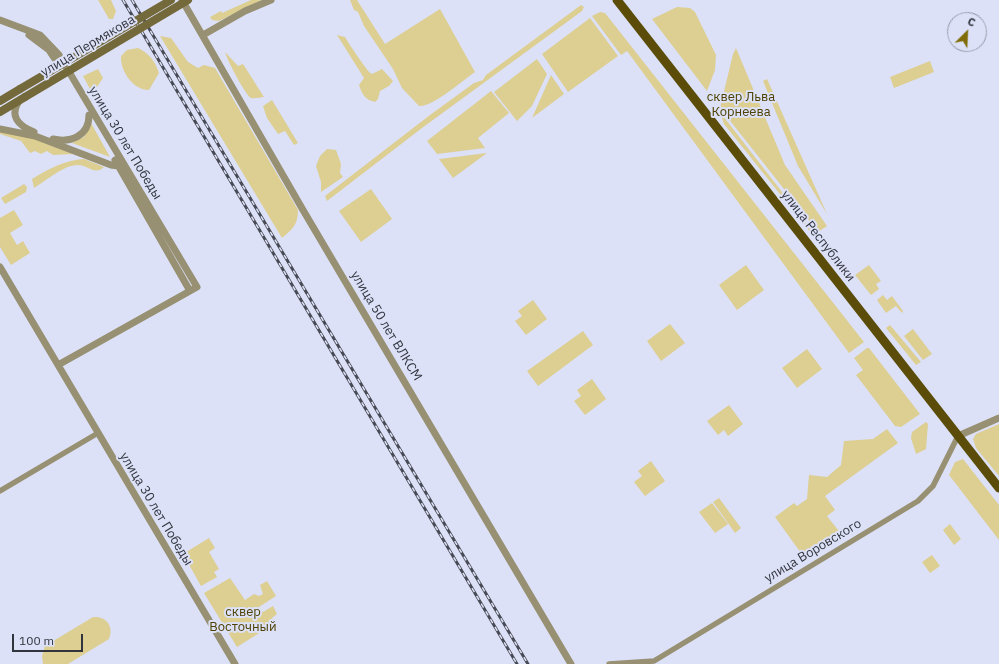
<!DOCTYPE html>
<html>
<head>
<meta charset="utf-8">
<style>
  body { margin:0 }
  #map { position:relative; width:999px; height:664px; overflow:hidden; background:#dce1f7; font-family:"IBM Plex Sans",sans-serif }
  canvas { display:block }
  .north { position:absolute; left:947px; top:12px; width:40px; height:40px; box-sizing:border-box; background:#dce1f7; border:1px solid #989cad; border-radius:50%; rotate:24deg; font-size:11px; font-weight:700; line-height:16px; text-align:center; color:#32343d }
  .north::after { content:''; display:block; margin:auto; width:14px; height:18px; background:#806c07; clip-path:polygon(50% 0,100% 100%,50% 72%,0 100%) }
  .scale { position:absolute; left:12px; top:634px; width:71px; height:18px; box-sizing:border-box; border:2px solid #32343d; border-top:0; padding-left:5px; font-size:12px; line-height:14px; white-space:nowrap; color:#32343d; -webkit-text-stroke:3px #dce1f7; paint-order:stroke }
</style>
</head>
<body>
<div id="map">
<canvas width="999" height="664"></canvas>
<div class="north">С</div>
<div class="scale">100 m</div>
</div>
<script>
const context = document.querySelector('canvas').getContext('2d');
context.lineJoin = 'round';
function fillPath(path, color) { context.fillStyle = color; context.fill(path, 'evenodd'); }
function trace(path, color, width, dash) { context.strokeStyle = color; context.lineWidth = width; context.lineCap = dash ? 'butt' : 'round'; context.setLineDash(dash || []); context.stroke(path); }
function drawText(font, color, halo, rows, align = 'center') {
  context.font = font + ' "IBM Plex Sans",sans-serif'; context.lineWidth = 4; context.setLineDash([]); context.textBaseline = 'middle'; context.strokeStyle = halo; context.fillStyle = color; for (const [text, x, y, turn = 0] of rows) {
    context.save(); context.translate(x, y); context.rotate((+turn || 0) * Math.PI / 180); context.textAlign = isNaN(turn) ? turn : align; if (halo) context.strokeText(text, 0, 0); context.fillText(text, 0, 0); context.restore();
  }
}
fillPath(new Path2D(`
  M 98,0 L 111,0 L 116,11 L 113,19 L 109,19 Z
  M 251,0 L 262,0 L 219,21 L 212,20 L 210,17 L 221,11 L 222,13 Z
  M 350,0 L 357,0 L 385,44 L 440,9 L 475,72 C 462,81 433,107 419,106 L 402,88 L 393,69 L 364,26 L 358,12 L 354,10 Z
  M 581,5 L 584,7 L 582,11 L 422,128 L 327,201 L 325,196 L 430,115 L 474,83 L 483,80 L 486,75 Z
  M 677,7 L 690,8 L 695,12 L 716,55 L 715,70 L 707,91 L 652,19 Z
  M 600,12 L 605,13 L 864,342 L 849,353 L 627,51 L 621,55 L 592,16 Z
  M 590,18 L 618,56 L 568,92 L 542,54 Z
  M 337,35 L 345,37 C 352,49 360,60 369,72 L 372,74 L 382,69 L 393,81 L 389,86 L 380,91 L 378,99 L 375,102 C 365,100 362,94 359,85 L 364,78 Z
  M 160,36 L 171,38 L 188,62 L 198,68 L 204,65 L 215,68 L 298,210 C 298,224 293,229 282,238 Z
  M 138,48 C 150,54 155,61 159,73 L 149,90 C 133,90 120,71 121,56 L 127,50 Z
  M 736,48 L 785,165 L 827,226 L 818,232 L 720,108 L 733,54 Z
  M 225,52 L 238,66 L 243,64 L 264,97 C 261,97 255,99 251,98 C 246,96 226,58 225,52 Z
  M 537,59 L 547,74 L 532,106 L 517,121 L 494,92 Z
  M 930,61 L 934,72 L 894,88 L 890,77 Z
  M 98,69 L 103,78 L 97,87 L 91,91 L 83,76 Z
  M 551,75 L 564,94 L 532,118 Z
  M 767,79 L 827,214 L 798,166 L 763,81 Z
  M 491,91 L 509,113 L 478,138 L 485,148 L 437,154 L 427,141 Z
  M 272,100 L 298,143 L 294,145 L 285,131 L 278,134 L 267,118 L 263,106 Z
  M 720,112 L 844,272 L 843,273 L 724,124 Z
  M 91,123 L 110,157 L 72,143 L 84,137 Z
  M 0,131 L 28,136 L 73,154 L 53,155 L 47,151 L 41,154 L 35,151 L 30,153 L 21,141 L 0,134 Z
  M 327,149 L 336,150 L 341,164 L 340,173 L 343,177 L 321,192 L 321,182 L 316,166 L 320,156 Z
  M 487,153 L 453,178 L 439,159 Z
  M 84,159 L 104,167 C 95,176 88,165 78,165 C 63,165 46,181 34,188 L 32,179 C 49,169 64,160 84,159 Z
  M 24,184 L 27,187 L 26,192 L 5,204 L 1,198 Z
  M 371,189 L 392,219 L 361,242 L 339,211 Z
  M 14,210 L 23,225 L 10,233 L 17,245 L 23,241 L 30,253 L 11,265 L 0,247 L 0,218 Z
  M 746,265 L 764,290 L 737,310 L 719,285 Z
  M 869,265 L 881,281 L 876,284 L 879,289 L 871,295 L 855,275 Z
  M 883,295 L 887,300 L 892,296 L 903,311 L 902,313 L 896,306 L 886,313 L 877,300 Z
  M 533,300 L 547,319 L 526,335 L 515,321 L 522,316 L 518,311 Z
  M 670,324 L 685,343 L 661,361 L 647,341 Z
  M 890,325 L 921,362 L 916,365 L 886,328 Z
  M 913,329 L 932,354 L 923,360 L 904,336 Z
  M 583,331 L 593,345 L 538,386 L 527,371 Z
  M 867,348 L 869,348 L 920,414 L 901,427 L 895,426 L 856,375 L 863,370 L 854,358 Z
  M 807,349 L 822,369 L 797,388 L 782,368 Z
  M 592,379 L 606,399 L 585,415 L 574,401 L 581,396 L 577,390 Z
  M 729,405 L 743,424 L 728,436 L 724,430 L 718,435 L 707,421 Z
  M 926,422 L 928,424 L 926,449 L 916,454 L 911,438 L 912,432 Z
  M 999,424 L 999,476 L 976,448 L 973,439 L 976,434 Z
  M 887,429 L 898,443 L 825,496 L 835,510 L 827,516 L 842,535 L 806,560 L 775,517 L 794,503 L 797,506 L 807,499 L 809,475 L 827,477 L 841,465 L 844,441 L 873,439 Z
  M 963,459 L 999,505 L 999,540 L 949,475 L 955,462 Z
  M 651,461 L 665,481 L 645,496 L 634,482 L 642,476 L 638,471 Z
  M 719,498 L 741,528 L 735,533 L 713,502 Z
  M 712,503 L 728,524 L 715,533 L 699,512 Z
  M 950,524 L 961,539 L 954,545 L 943,530 Z
  M 209,538 L 215,548 L 209,552 L 219,569 L 214,572 L 217,577 L 201,586 L 183,554 Z
  M 932,555 L 940,566 L 930,573 L 922,562 Z
  M 230,578 L 245,600 L 254,594 L 259,596 L 263,594 L 260,585 L 267,581 L 276,596 L 259,607 L 263,612 L 273,606 L 277,614 L 272,618 L 275,623 L 237,647 L 204,593 Z
  M 93,617 C 107,616 114,627 109,639 L 68,664 L 43,664 L 42,656 L 45,646 Z`), '#ddce92');
trace(new Path2D(`
  M 0,491 L 98,433
  M 609,664 L 654,661 L 918,501 L 933,486 L 958,436`), '#979072', 5.5);
trace(new Path2D(`
  M 182,0 L 303,210 L 571,664
  M 0,20 L 40,35 L 59,55 L 197,287 L 58,365
  M 29,35 L 49,50 L 59,65
  M 203,35 L 245,11 L 271,0
  M 20,100 C 8,116 19,126 34,132
  M 0,129 L 35,136 L 111,165 L 118,166 L 121,164
  M 53,139 C 71,143 89,136 89,115
  M 115,160 L 190,291
  M 0,267 L 235,664
  M 958,436 L 999,418`), '#979072', 7);
trace(new Path2D(`
  M 0,101 L 20,89
  M 0,112 L 25,97`), '#74693b', 8);
trace(new Path2D(`
  M 617,0 L 999,488`), '#5b4d09', 9);
const rail = new Path2D(`
  M 123,0 L 517,664
  M 132,0 L 528,664`);
trace(rail, '#484a55', 3);
trace(rail, '#dce1f7', 1.5, [4.5]);
trace(new Path2D(`
  M 20,89 L 171,0
  M 25,97 L 188,0`), '#74693b', 8);
drawText('13px', '#32343d', '#dce1f7', [
  ["улица Пермякова",88,46,-31],
  ["улица 30 лет Победы",125,143,59],
  ["улица Республики",818,236,52],
  ["улица 50 лет ВЛКСМ",386,326,59],
  ["улица 30 лет Победы",156,509,59],
  ["улица Воровского",813,551,-31]
]);
drawText('13px', '#4d4001', '#dce1f7', [
  ["сквер Льва",741,97],
  ["Корнеева",741,112],
  ["сквер",243,612],
  ["Восточный",243,627]
]);
</script>
</body>
</html>
